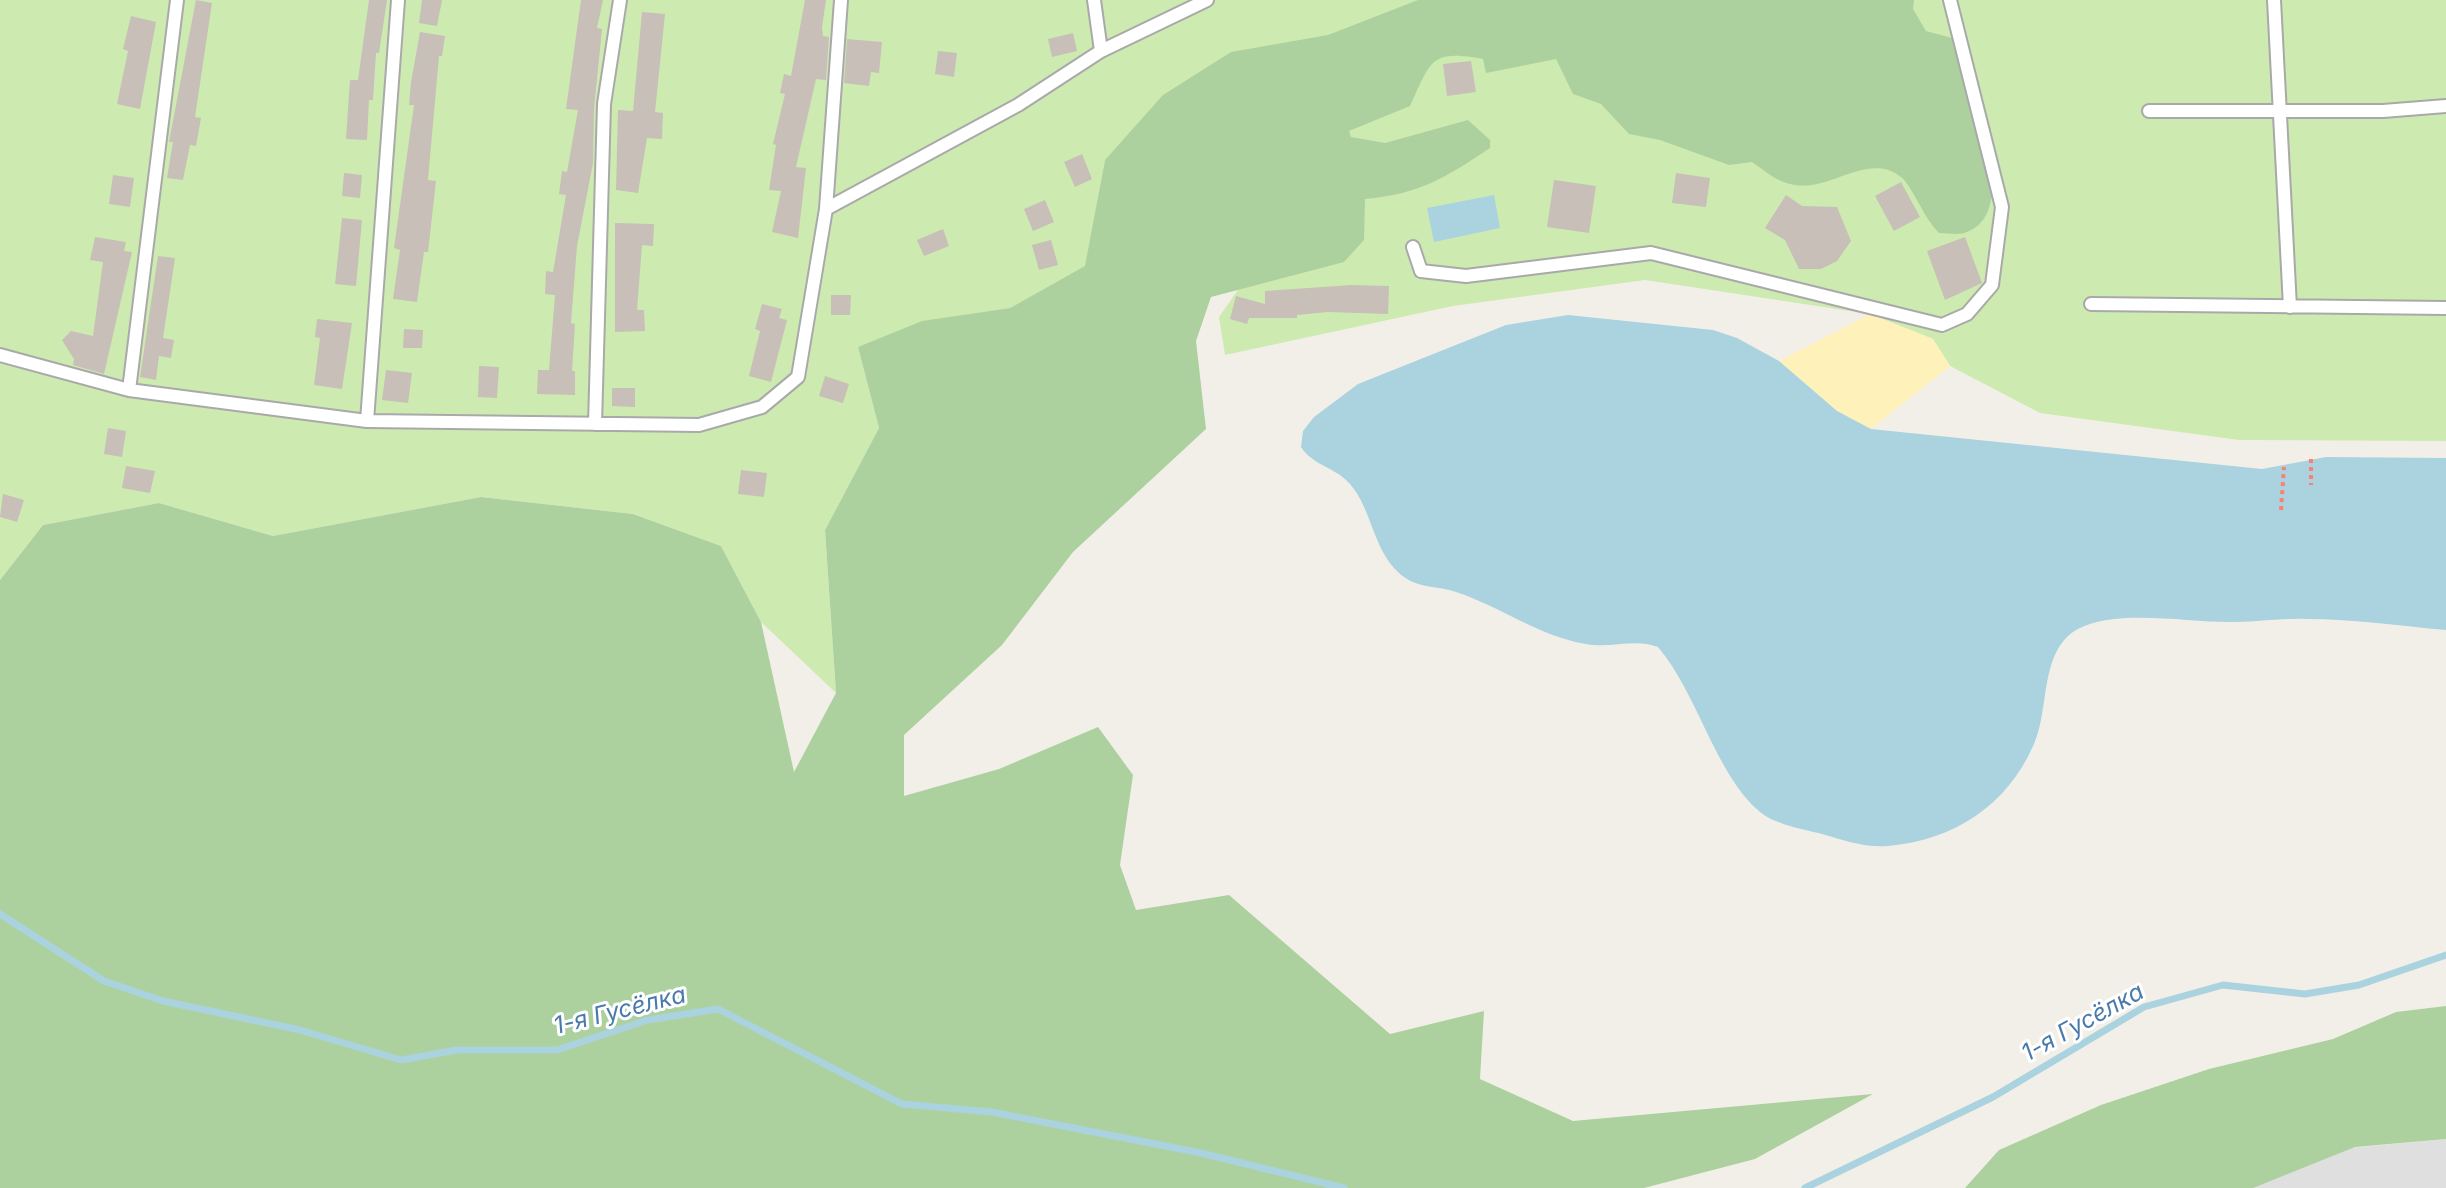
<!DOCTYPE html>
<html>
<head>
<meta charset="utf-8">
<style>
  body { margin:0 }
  canvas { display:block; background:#f2efe9 }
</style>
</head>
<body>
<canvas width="2446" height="1188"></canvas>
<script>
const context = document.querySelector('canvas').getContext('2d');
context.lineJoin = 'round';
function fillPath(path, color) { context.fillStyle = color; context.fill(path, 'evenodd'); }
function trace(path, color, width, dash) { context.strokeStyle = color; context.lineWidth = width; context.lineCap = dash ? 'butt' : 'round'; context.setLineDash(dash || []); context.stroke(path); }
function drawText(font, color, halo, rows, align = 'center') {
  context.font = font + ' Inter,sans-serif'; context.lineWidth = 6; context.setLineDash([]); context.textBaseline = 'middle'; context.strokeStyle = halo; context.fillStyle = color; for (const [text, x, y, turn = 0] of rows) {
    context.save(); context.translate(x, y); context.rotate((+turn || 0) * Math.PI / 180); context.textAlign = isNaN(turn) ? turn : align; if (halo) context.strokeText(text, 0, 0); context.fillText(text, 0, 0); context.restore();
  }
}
fillPath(new Path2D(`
  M 2446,1139 L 2446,1188 L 2251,1188 L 2349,1148 Z`), '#e0dfdf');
fillPath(new Path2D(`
  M 0,0 L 2446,0 L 2446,441 L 2239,440 L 2040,413 L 1950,366 L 1933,339 L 1870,314 L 1645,280 L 1453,306 L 1225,355 L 1219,317 L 1240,287 L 1105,160 L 1086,266 L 1010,308 L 938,319 L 858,347 L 879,428 L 825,530 L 836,693 L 761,622 L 721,546 L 633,514 L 481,497 L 273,536 L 159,503 L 43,525 L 0,580 Z`), '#cdebb0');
fillPath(new Path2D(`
  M 1418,0 L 1914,0 L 1913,9 L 1926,31 L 1952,38 C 1966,78 2028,215 1964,233 C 1957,235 1946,233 1939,233 C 1923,217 1913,187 1901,177 C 1870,151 1830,191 1795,185 C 1778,183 1765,171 1752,162 L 1729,165 L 1660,140 L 1629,134 L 1601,104 L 1573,94 L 1556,59 L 1486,73 L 1483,59 C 1430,49 1431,61 1410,106 L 1349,131 L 1351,137 L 1385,143 L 1468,120 L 1490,140 L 1490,148 C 1445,178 1420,194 1365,199 L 1364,240 L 1344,262 L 1211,297 L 1196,341 L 1206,429 L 1073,552 L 1002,645 L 904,735 L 904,796 L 999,769 L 1098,727 L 1133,775 L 1120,865 L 1136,910 L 1229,895 L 1390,1034 L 1484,1011 L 1480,1079 L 1573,1121 L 1873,1094 L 1755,1159 L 1644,1188 L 0,1188 L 0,580 L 43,525 L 159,503 L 273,536 L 481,497 L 633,514 L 721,546 L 761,622 L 794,772 L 836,693 L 825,530 L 879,428 L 858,347 L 922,321 L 1010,308 L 1085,266 L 1105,160 L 1163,95 L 1231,52 L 1328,35 Z
  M 2446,1006 L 2446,1139 L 2355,1147 L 2253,1188 L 1965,1188 L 1999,1150 L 2101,1105 L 2209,1069 L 2333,1039 L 2396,1012 Z`), '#add19e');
fillPath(new Path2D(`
  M 1870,314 L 1933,339 L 1950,366 L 1871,429 L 1837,411 L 1779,361 Z`), '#fff1ba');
fillPath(new Path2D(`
  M 1494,195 L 1500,228 L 1434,242 L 1427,208 Z
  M 1568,315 L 1713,330 L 1737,338 L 1779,361 L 1837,411 L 1871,429 L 2262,469 L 2326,457 L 2446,458 L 2446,630 C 2400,626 2354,619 2307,619 C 2283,618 2258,622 2234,622 C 2189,623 2118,608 2078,629 C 2039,650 2050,709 2034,744 C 2007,806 1954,840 1888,846 C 1865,848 1843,840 1822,834 C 1803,829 1776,825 1760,812 C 1715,774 1698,694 1658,647 C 1633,638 1611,649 1586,644 C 1541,637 1499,606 1456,592 C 1435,585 1416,589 1399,573 C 1371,548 1372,503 1345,479 C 1330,466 1312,464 1301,447 L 1303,431 L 1314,417 L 1358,384 L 1506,325 Z`), '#aad3df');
trace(new Path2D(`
  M 0,914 L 104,981 L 163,1001 L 300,1030 L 401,1060 L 457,1050 L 557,1050 L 648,1020 L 718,1009 L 902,1104 L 992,1112 L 1201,1153 L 1344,1188
  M 1805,1188 L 1993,1097 L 2144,1007 L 2223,985 L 2305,994 L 2359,985 L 2446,955`), '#aad3df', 7);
fillPath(new Path2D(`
  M 196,0 L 212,3 L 195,117 L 201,118 L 196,146 L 190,145 L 183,180 L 167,178 L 173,142 L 169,142 Z
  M 369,0 L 387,0 L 379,53 L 376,53 L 373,100 L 369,100 L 367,140 L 346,139 L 350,80 L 358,80 Z
  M 422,0 L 442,0 L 437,26 L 419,23 Z
  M 581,0 L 603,0 L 597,28 L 602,29 L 594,109 L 593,163 L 577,246 L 571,323 L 575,324 L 572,371 L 575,371 L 575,395 L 537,394 L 538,370 L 549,370 L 555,295 L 545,294 L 546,271 L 553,272 L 566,195 L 559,194 L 562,171 L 567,172 L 578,110 L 566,109 Z
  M 805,0 L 826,0 L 822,27 L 823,36 L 829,37 L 826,80 L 816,79 L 796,167 L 806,168 L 798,238 L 772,232 L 781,191 L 769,190 L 776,145 L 773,144 L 785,94 L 780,93 L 784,74 L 791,76 Z
  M 642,12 L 665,14 L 655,112 L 663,113 L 662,139 L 647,138 L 638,193 L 616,190 L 618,110 L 633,111 Z
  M 131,16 L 156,22 L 140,109 L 117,104 L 128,51 L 123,49 Z
  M 420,32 L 445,36 L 442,56 L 439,56 L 428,180 L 436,181 L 428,252 L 424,252 L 417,302 L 393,299 L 400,250 L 394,248 L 414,105 L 409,105 L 411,82 Z
  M 1073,33 L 1077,51 L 1052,57 L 1048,39 Z
  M 847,39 L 882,42 L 879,73 L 871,72 L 869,86 L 844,83 Z
  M 938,51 L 957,53 L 954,77 L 935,74 Z
  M 1471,61 L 1476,92 L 1447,96 L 1443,64 Z
  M 1082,154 L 1092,179 L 1075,187 L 1064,162 Z
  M 344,173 L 362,175 L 360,198 L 342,196 Z
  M 1676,173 L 1710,178 L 1706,207 L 1672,203 Z
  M 113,175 L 134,178 L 130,207 L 109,204 Z
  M 1554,180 L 1596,186 L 1589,233 L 1547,227 Z
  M 1901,182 L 1920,217 L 1894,231 L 1875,196 Z
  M 1786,195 L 1802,206 L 1837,207 L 1851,241 L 1837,261 L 1821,269 L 1799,269 L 1785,240 L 1765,228 Z
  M 1045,200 L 1054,222 L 1033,231 L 1024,209 Z
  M 342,218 L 362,220 L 356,286 L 335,284 Z
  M 615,223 L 654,224 L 653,246 L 642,245 L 637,310 L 644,310 L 645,331 L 615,332 Z
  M 943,229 L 949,246 L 924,256 L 917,240 Z
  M 95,237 L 126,242 L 124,251 L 132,252 L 104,374 L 73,365 L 74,359 L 62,340 L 71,331 L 93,336 L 103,262 L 90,260 Z
  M 1965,237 L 1982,283 L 1945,300 L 1927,251 Z
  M 1051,240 L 1058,265 L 1039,270 L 1032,245 Z
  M 158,256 L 175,258 L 163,338 L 174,340 L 171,358 L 159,356 L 156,380 L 140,377 Z
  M 1351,285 L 1389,286 L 1388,314 L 1328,312 L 1297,315 L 1297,318 L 1249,318 L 1247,324 L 1230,319 L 1236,296 L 1265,304 L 1265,291 Z
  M 831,295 L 851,295 L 850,315 L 831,315 Z
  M 762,304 L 782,309 L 779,318 L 787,320 L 771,382 L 749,376 L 760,331 L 755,329 Z
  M 317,319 L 352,323 L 342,389 L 314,385 L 320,338 L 315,337 Z
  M 404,329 L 423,330 L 422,348 L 403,348 Z
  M 479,366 L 499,367 L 497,398 L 478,397 Z
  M 386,370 L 412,373 L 408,403 L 382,400 Z
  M 825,376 L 849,384 L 843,403 L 819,396 Z
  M 612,388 L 635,388 L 635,407 L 612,406 Z
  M 108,428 L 126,431 L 122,457 L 104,454 Z
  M 126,466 L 155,471 L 150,493 L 122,488 Z
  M 741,470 L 767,473 L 764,497 L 738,494 Z
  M 3,494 L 24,500 L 17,522 L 0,517 Z`), '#c7bfb8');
const lane = new Path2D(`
  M 1094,0 L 1101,51
  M 2274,0 L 2290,307
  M 2149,111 L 2383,111 L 2446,106
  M 826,209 L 841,0
  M 1413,247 L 1421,271 L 1466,276 L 1651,253 L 1942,325 L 1967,314 L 1992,285 L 2002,207 L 1950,0
  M 2091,304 L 2446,308
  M 0,355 L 129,390 L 367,421 L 699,425 L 762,407 L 798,377 L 826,209 L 1018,105 L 1101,51 L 1207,0
  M 129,390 L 177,0
  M 367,421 L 398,0
  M 595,424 L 604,104 L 620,0`);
trace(lane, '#a9a9a9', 16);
trace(new Path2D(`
  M 2311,459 L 2311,485
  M 2281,510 L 2284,467`), '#fa8072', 4, [4, 4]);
trace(lane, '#fff', 12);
drawText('italic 24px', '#4a7aab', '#fff', [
  ["1-я Гусёлка",620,1011,-14],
  ["1-я Гусёлка",2083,1023,-29]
]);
</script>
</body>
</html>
